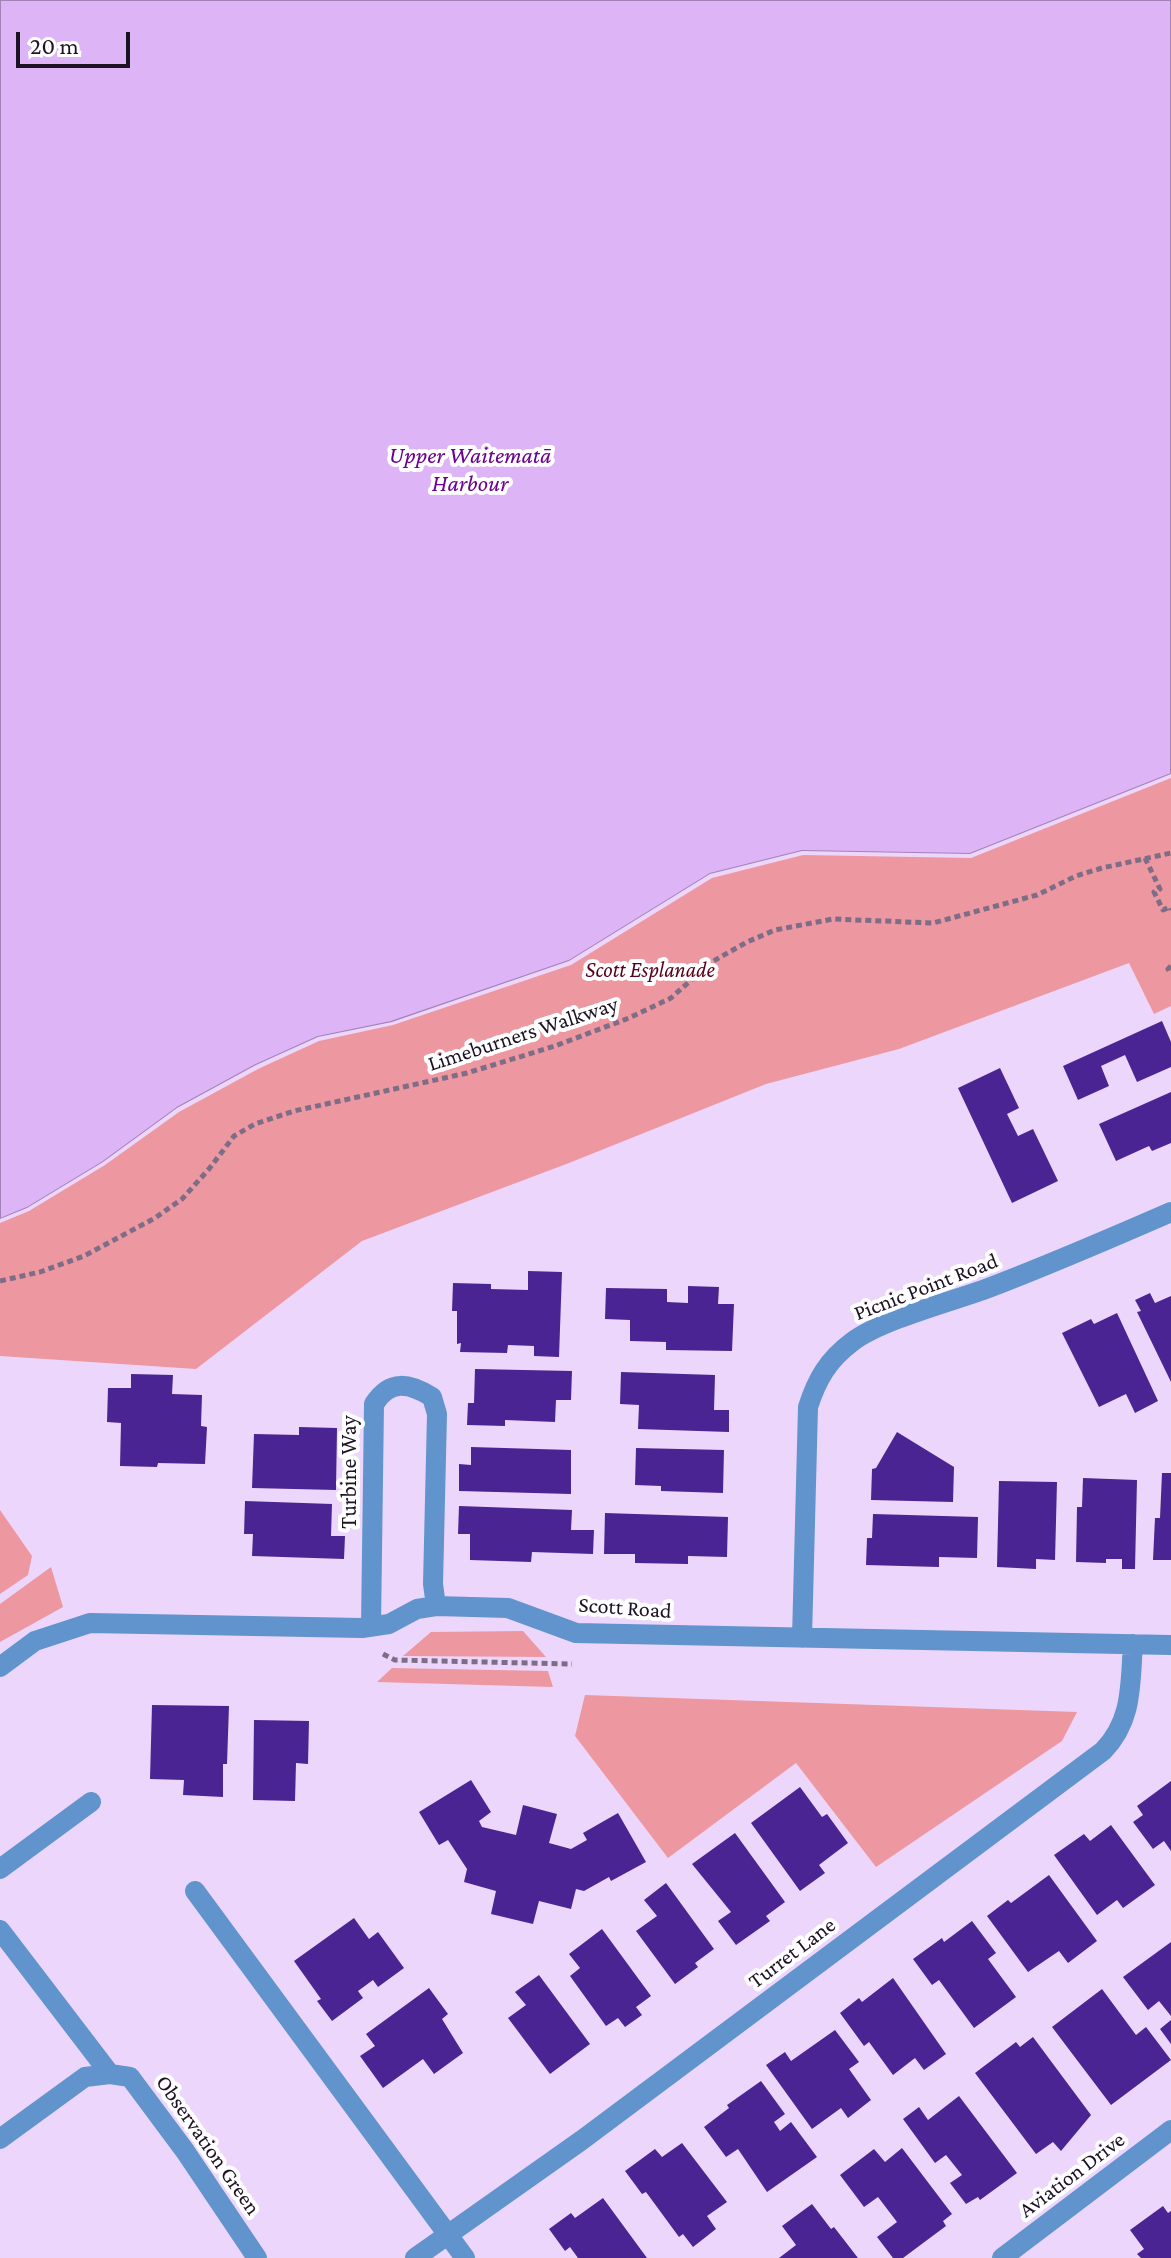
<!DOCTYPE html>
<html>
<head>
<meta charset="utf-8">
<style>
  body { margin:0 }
  #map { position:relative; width:1171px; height:2258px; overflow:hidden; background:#edd6fb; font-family:"Crimson Pro",serif }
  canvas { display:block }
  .scale { position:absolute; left:16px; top:32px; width:114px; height:36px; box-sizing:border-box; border:4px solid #1d1223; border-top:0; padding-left:10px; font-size:24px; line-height:28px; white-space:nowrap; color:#1d1223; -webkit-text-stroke:6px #fff; paint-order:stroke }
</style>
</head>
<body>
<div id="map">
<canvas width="1171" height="2258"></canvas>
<div class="scale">20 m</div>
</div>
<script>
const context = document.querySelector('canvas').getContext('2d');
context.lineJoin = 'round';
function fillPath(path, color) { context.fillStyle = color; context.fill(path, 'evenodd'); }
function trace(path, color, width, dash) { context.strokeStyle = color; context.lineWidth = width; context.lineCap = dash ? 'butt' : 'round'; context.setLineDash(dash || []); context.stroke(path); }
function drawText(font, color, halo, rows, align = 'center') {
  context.font = font + ' "Crimson Pro",serif'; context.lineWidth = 8; context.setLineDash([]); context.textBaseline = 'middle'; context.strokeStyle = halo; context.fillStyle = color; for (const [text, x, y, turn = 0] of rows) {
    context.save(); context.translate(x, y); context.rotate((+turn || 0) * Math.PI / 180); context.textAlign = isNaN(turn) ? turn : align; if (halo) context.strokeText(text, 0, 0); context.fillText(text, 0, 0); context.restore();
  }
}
fillPath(new Path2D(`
  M 1171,774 L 1171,1006 L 1154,1014 L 1129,963 L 899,1049 L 766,1084 L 569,1163 L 362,1241 L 196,1369 L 0,1356 L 0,1219 L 27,1208 L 103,1162 L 177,1108 L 318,1037 L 392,1022 L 569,961 L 710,874 L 802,851 L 970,854 Z
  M 0,1510 L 32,1556 L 28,1575 L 0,1594 Z
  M 51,1567 L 63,1607 L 0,1642 L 0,1604 Z
  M 523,1631 L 546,1657 L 403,1656 L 431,1632 Z
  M 392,1668 L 548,1671 L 553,1687 L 377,1682 Z
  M 585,1695 L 1077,1712 L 1062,1741 L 876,1867 L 796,1763 L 668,1858 L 575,1736 Z`), '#ed97a1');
const water = new Path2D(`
  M 0,0 L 1171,0 L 1171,774 L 970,854 L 802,851 L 710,874 L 569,961 L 391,1022 L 318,1037 L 256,1065 L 177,1108 L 103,1162 L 27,1208 L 0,1219 Z`);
fillPath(water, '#ddb4f6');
trace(water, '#a383b7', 2);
fillPath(new Path2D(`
  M 1171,774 L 1171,778 L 971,858 L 803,855 L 712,878 L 571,965 L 393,1025 L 319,1041 L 258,1069 L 179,1112 L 105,1165 L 29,1211 L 0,1223 L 0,1219 L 27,1208 L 103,1162 L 177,1108 L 256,1065 L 318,1037 L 392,1022 L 569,961 L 710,874 L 802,851 L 970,854 Z`), '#edd6fb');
fillPath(new Path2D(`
  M 1162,1021 L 1171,1042 L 1171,1067 L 1137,1082 L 1125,1055 L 1101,1066 L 1109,1086 L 1078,1100 L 1063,1066 Z
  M 1000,1068 L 1019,1108 L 1007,1114 L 1018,1136 L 1033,1129 L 1058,1181 L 1012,1203 L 958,1088 Z
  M 1171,1092 L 1171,1143 L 1152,1151 L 1149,1146 L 1116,1161 L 1099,1124 Z
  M 528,1271 L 562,1272 L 559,1357 L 534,1356 L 534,1346 L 508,1345 L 507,1353 L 460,1352 L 461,1343 L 457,1344 L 457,1311 L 452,1311 L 453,1283 L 491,1284 L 491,1289 L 528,1290 Z
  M 688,1286 L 719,1287 L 718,1304 L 734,1304 L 732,1351 L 666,1350 L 666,1342 L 630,1341 L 630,1320 L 605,1319 L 606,1288 L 667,1289 L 667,1302 L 688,1303 Z
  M 1150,1293 L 1155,1303 L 1171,1296 L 1171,1382 L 1137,1312 L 1141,1311 L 1135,1300 Z
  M 1117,1313 L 1158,1401 L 1135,1413 L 1126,1394 L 1099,1407 L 1062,1333 L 1091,1319 L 1094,1324 Z
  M 475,1369 L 572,1371 L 571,1400 L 556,1400 L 555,1422 L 505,1420 L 505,1426 L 467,1425 L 468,1403 L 474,1403 Z
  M 621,1372 L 715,1375 L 714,1410 L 729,1410 L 729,1432 L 638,1429 L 639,1405 L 620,1404 Z
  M 131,1374 L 173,1375 L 172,1394 L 202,1395 L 201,1426 L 207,1427 L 205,1464 L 158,1463 L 157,1467 L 120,1466 L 121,1423 L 107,1422 L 108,1388 L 131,1388 Z
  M 299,1427 L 337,1428 L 336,1490 L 252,1488 L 254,1434 L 299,1435 Z
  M 897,1432 L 954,1467 L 953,1502 L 871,1500 L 872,1469 L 876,1468 Z
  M 471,1447 L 571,1450 L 571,1494 L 459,1491 L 459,1464 L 471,1465 Z
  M 636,1448 L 724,1450 L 723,1493 L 661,1491 L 661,1486 L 635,1485 Z
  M 1162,1473 L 1171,1473 L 1171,1560 L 1153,1560 L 1155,1518 L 1160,1518 Z
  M 1083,1478 L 1137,1480 L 1135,1569 L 1122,1569 L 1122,1559 L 1106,1559 L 1106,1563 L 1076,1562 L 1077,1507 L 1082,1507 Z
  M 999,1481 L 1057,1482 L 1055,1560 L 1036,1559 L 1036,1569 L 997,1567 Z
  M 245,1501 L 332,1504 L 331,1536 L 345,1536 L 344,1559 L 252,1556 L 253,1534 L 244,1534 Z
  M 459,1506 L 572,1510 L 571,1530 L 594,1530 L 593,1554 L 532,1552 L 531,1562 L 470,1560 L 470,1534 L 458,1534 Z
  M 605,1513 L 728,1517 L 727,1557 L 688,1556 L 688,1564 L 635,1563 L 635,1554 L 604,1554 Z
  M 873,1514 L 978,1517 L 977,1558 L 939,1557 L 939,1567 L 866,1565 L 867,1538 L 872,1538 Z
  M 152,1705 L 229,1706 L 227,1764 L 223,1764 L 223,1797 L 183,1795 L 184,1780 L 150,1779 Z
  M 254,1720 L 309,1721 L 308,1764 L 296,1763 L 295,1801 L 253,1800 Z
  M 471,1780 L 491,1812 L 479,1821 L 482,1827 L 516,1835 L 523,1805 L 557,1814 L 549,1843 L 571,1849 L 587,1840 L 583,1833 L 618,1813 L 646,1862 L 611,1881 L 609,1877 L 584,1891 L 576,1889 L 571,1909 L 539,1901 L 533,1924 L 491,1914 L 496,1891 L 464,1882 L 467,1869 L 448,1840 L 439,1845 L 419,1812 Z
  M 1171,1781 L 1171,1851 L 1164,1841 L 1153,1849 L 1133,1822 L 1143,1815 L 1137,1806 Z
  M 800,1787 L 822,1817 L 827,1814 L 848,1843 L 819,1865 L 825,1873 L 800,1891 L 751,1823 Z
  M 1111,1825 L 1155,1885 L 1123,1908 L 1117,1900 L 1097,1915 L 1054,1855 L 1084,1834 L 1090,1841 Z
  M 735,1833 L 785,1902 L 766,1916 L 770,1921 L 736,1945 L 718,1921 L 731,1912 L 692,1864 Z
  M 1049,1875 L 1097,1941 L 1068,1963 L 1059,1951 L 1028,1972 L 987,1916 L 1008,1900 L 1011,1903 Z
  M 666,1883 L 714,1949 L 695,1963 L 698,1967 L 675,1984 L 636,1931 L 657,1916 L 644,1900 Z
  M 354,1918 L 369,1939 L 378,1932 L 404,1968 L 378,1987 L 373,1980 L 358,1991 L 363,1998 L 332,2021 L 317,2001 L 321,1999 L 294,1961 Z
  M 972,1921 L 996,1953 L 988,1959 L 1016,1997 L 974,2028 L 939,1980 L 932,1985 L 913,1959 L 942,1938 L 944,1942 Z
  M 602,1929 L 651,1996 L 636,2007 L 642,2015 L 625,2027 L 618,2018 L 606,2026 L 570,1976 L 580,1968 L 569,1954 Z
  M 1171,1942 L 1171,2016 L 1159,2001 L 1148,2010 L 1123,1977 Z
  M 539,1975 L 590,2044 L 550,2074 L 508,2018 L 526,2005 L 515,1992 Z
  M 893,1978 L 946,2054 L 924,2070 L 915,2058 L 893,2075 L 869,2042 L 864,2046 L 840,2013 L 859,1998 L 862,2002 Z
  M 429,1988 L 448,2014 L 442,2019 L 463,2053 L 434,2074 L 423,2059 L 383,2088 L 360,2056 L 375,2046 L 366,2034 Z
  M 1102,1989 L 1136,2035 L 1146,2027 L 1171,2060 L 1111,2105 L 1052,2027 Z
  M 1171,2020 L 1171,2044 L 1160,2029 Z
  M 835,2030 L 859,2062 L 849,2069 L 871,2100 L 848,2118 L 841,2108 L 812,2129 L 766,2065 L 785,2052 L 791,2061 Z
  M 1033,2037 L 1091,2115 L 1061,2151 L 1053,2142 L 1036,2154 L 975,2073 L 1016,2042 L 1020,2047 Z
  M 761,2081 L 785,2114 L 774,2122 L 780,2131 L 791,2122 L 817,2157 L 767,2192 L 738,2149 L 726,2157 L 704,2127 L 729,2108 L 727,2105 Z
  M 959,2096 L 1017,2173 L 980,2200 L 978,2197 L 966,2204 L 950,2183 L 962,2175 L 946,2155 L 935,2163 L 903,2119 L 919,2107 L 928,2120 Z
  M 682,2143 L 727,2202 L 707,2216 L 716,2229 L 693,2247 L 683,2234 L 679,2237 L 646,2192 L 642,2194 L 625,2171 L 655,2149 L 662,2157 Z
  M 902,2148 L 952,2214 L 943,2221 L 946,2226 L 903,2258 L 893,2258 L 877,2237 L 897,2222 L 878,2197 L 864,2207 L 840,2175 L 874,2149 L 885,2162 Z
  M 603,2198 L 647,2258 L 578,2258 L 570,2247 L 565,2251 L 549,2229 L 571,2213 L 575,2218 Z
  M 812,2204 L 831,2229 L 834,2227 L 858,2258 L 779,2258 L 796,2245 L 782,2226 Z
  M 1163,2206 L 1168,2213 L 1171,2211 L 1171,2258 L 1141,2258 L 1137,2254 L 1144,2249 L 1130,2230 Z`), '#4a2492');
trace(new Path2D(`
  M 1145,858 L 1160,889 L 1154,892 L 1163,910 L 1170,907 L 1171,910
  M 1171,966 L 1168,969 L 1171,973
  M 0,1281 L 40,1272 L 84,1256 L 155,1218 L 182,1199 L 209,1169 L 234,1136 L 255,1124 L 294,1111 L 467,1073 L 555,1046 L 629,1018 L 671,998 L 710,963 L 747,942 L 775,930 L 833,919 L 933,923 L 1037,895 L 1076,876 L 1102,868 L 1171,853
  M 383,1654 L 395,1660 L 572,1664`), '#7d6d87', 5, [6, 4]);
trace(new Path2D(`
  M 371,1626 L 374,1404 C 390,1379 409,1383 432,1397 L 437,1414 L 433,1584 L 436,1606
  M 802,1638 L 808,1407 C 817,1379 828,1360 852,1342 C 879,1321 949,1302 983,1290 C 1047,1266 1109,1239 1171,1212
  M 0,1667 L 35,1641 L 90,1623 L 362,1628 L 389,1624 L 417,1609 L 436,1606 L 508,1608 L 576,1633 L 1171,1645
  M 0,1869 L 91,1802
  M 195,1891 L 465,2258
  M 0,1930 L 110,2074
  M 0,2139 L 85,2077 L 110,2074 L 130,2077 L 185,2151 L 257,2258
  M 415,2258 L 582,2140 L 1103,1751 C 1133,1720 1130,1685 1133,1644
  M 1002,2258 L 1171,2130`), '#6194cd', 20);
drawText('italic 22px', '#58001b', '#fff', [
  ["Scott Esplanade",650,970]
]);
drawText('22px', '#1d1223', '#fff', [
  ["Limeburners Walkway",523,1034,-18],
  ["Picnic Point Road",926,1287,-21],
  ["Turbine Way",349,1472,-90],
  ["Scott Road",625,1608,4],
  ["Turret Lane",792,1953,-37],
  ["Observation Green",208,2145,55],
  ["Aviation Drive",1072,2175,-37]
]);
drawText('italic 24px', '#6a0190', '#fff', [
  ["Upper Waitematā",470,456],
  ["Harbour",470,484]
]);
</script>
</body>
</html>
